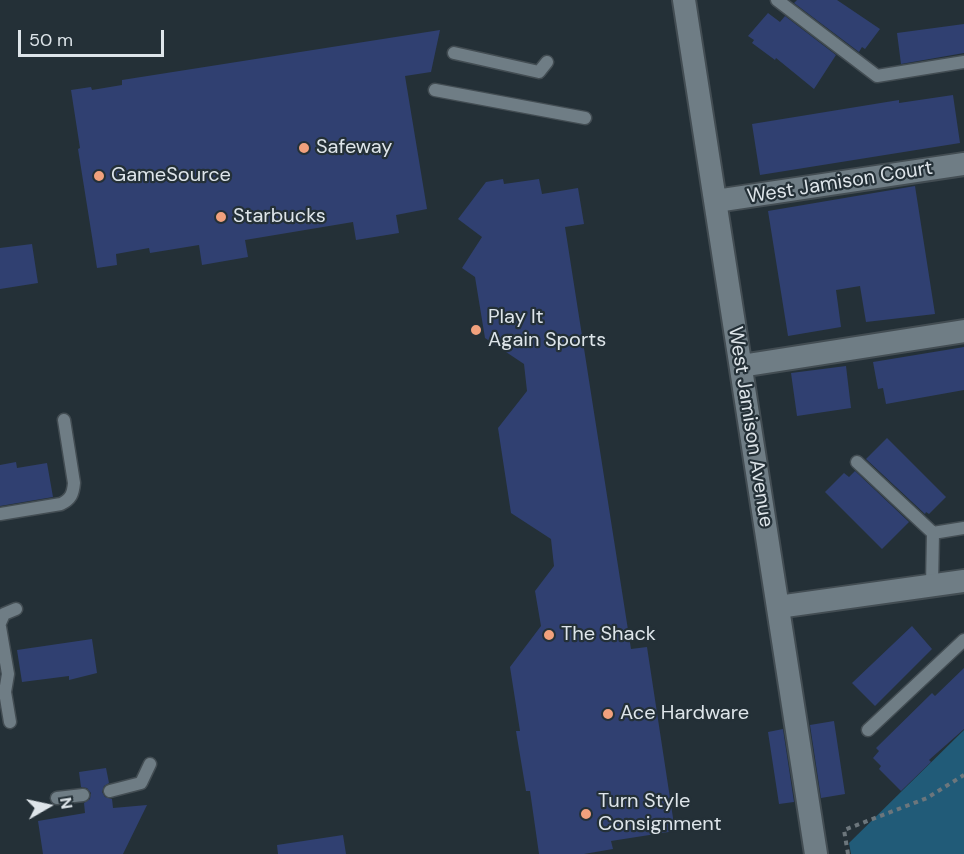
<!DOCTYPE html>
<html>
<head>
<meta charset="utf-8">
<style>
  body { margin:0 }
  #map { position:relative; width:964px; height:854px; overflow:hidden; background:#243037; font-family:"DM Sans",sans-serif }
  canvas { display:block }
  .north { position:absolute; left:18px; top:776px; width:60px; height:60px; -webkit-text-stroke:4px #243037; paint-order:stroke; rotate:81deg; font-size:16px; font-weight:700; line-height:24px; text-align:center; color:#dee5ea }
  .north::after { content:''; display:block; margin:auto; width:21px; height:27px; background:#dee5ea; clip-path:polygon(50% 0,100% 100%,50% 72%,0 100%) }
  .scale { position:absolute; left:18px; top:30px; width:146px; height:27px; box-sizing:border-box; border:3px solid #dee5ea; border-top:0; padding-left:8px; font-size:18px; line-height:21px; white-space:nowrap; color:#dee5ea; -webkit-text-stroke:4px #243037; paint-order:stroke }
</style>
</head>
<body>
<div id="map">
<canvas width="964" height="854"></canvas>
<div class="north">N</div>
<div class="scale">50 m</div>
</div>
<script>
const context = document.querySelector('canvas').getContext('2d');
context.lineJoin = 'round';
function fillPath(path, color) { context.fillStyle = color; context.fill(path, 'evenodd'); }
function trace(path, color, width, dash) { context.strokeStyle = color; context.lineWidth = width; context.lineCap = dash ? 'butt' : 'round'; context.setLineDash(dash || []); context.stroke(path); }
function drawText(font, color, halo, rows, align = 'center') {
  context.font = font + ' "DM Sans",sans-serif'; context.lineWidth = 4.5; context.setLineDash([]); context.textBaseline = 'middle'; context.strokeStyle = halo; context.fillStyle = color; for (const [text, x, y, turn = 0] of rows) {
    context.save(); context.translate(x, y); context.rotate((+turn || 0) * Math.PI / 180); context.textAlign = isNaN(turn) ? turn : align; if (halo) context.strokeText(text, 0, 0); context.fillText(text, 0, 0); context.restore();
  }
}
fillPath(new Path2D(`
  M 964,730 L 964,854 L 851,854 L 849,843 Z`), '#215b78');
fillPath(new Path2D(`
  M 797,0 L 837,0 L 880,29 L 865,49 L 862,47 L 859,52 L 794,3 Z
  M 768,13 L 780,22 L 785,16 L 836,55 L 814,89 L 776,58 L 775,60 L 752,43 L 754,40 L 748,36 Z
  M 964,24 L 964,53 L 901,64 L 897,33 Z
  M 440,30 L 431,72 L 405,76 L 427,209 L 396,215 L 399,233 L 356,240 L 353,222 L 245,240 L 248,257 L 202,265 L 199,245 L 150,253 L 149,248 L 116,254 L 117,265 L 97,268 L 78,149 L 80,148 L 71,90 L 91,87 L 92,90 L 122,85 L 122,80 Z
  M 953,95 L 960,143 L 760,175 L 752,124 L 899,100 L 899,103 Z
  M 503,179 L 504,184 L 539,179 L 542,194 L 578,188 L 584,224 L 565,227 L 631,649 L 647,647 L 675,831 L 611,841 L 613,849 L 584,854 L 539,854 L 530,791 L 526,791 L 516,731 L 520,731 L 510,667 L 541,626 L 535,591 L 554,566 L 551,539 L 511,513 L 498,428 L 527,391 L 524,364 L 485,338 L 475,277 L 462,268 L 482,237 L 458,219 L 486,182 Z
  M 915,186 L 935,314 L 866,322 L 860,286 L 836,290 L 841,327 L 788,336 L 768,211 Z
  M 32,244 L 38,283 L 0,289 L 0,248 Z
  M 964,347 L 964,390 L 886,404 L 883,388 L 878,389 L 873,362 Z
  M 846,366 L 851,408 L 797,416 L 791,373 Z
  M 887,438 L 946,497 L 929,514 L 926,512 L 925,514 L 866,459 Z
  M 16,462 L 17,468 L 47,463 L 53,497 L 0,506 L 0,465 Z
  M 855,471 L 909,522 L 882,549 L 825,492 L 844,473 L 849,477 Z
  M 912,626 L 932,649 L 875,706 L 852,683 Z
  M 92,639 L 97,673 L 69,680 L 69,676 L 22,682 L 17,650 Z
  M 964,668 L 964,729 L 929,760 L 931,762 L 901,791 L 879,769 L 881,766 L 873,758 L 879,751 L 876,748 L 932,693 L 935,696 Z
  M 834,721 L 845,794 L 821,798 L 810,725 Z
  M 783,729 L 794,802 L 779,804 L 768,732 Z
  M 106,768 L 109,783 L 104,786 L 102,792 L 105,797 L 112,799 L 113,808 L 147,805 L 123,854 L 43,854 L 38,821 L 85,813 L 84,803 L 90,799 L 91,793 L 87,788 L 81,787 L 79,772 Z
  M 343,835 L 346,854 L 278,854 L 277,845 Z`), '#304071');
const service = new Path2D(`
  M 777,0 L 877,76 L 964,62
  M 454,53 L 539,72 L 547,62
  M 435,90 L 585,118
  M 857,462 L 933,533
  M 0,514 L 61,504 C 71,499 73,494 74,483 L 64,420
  M 932,585 L 933,533 L 964,528
  M 0,623 L 4,614 L 16,609
  M 0,627 L 8,674 L 5,692 L 10,722
  M 868,730 L 964,640
  M 110,791 L 141,783 L 150,764
  M 57,798 L 83,795`);
const minor = new Path2D(`
  M 684,0 L 816,854
  M 716,201 L 964,164
  M 741,366 L 964,331
  M 778,607 L 964,581`);
trace(service, '#434d53', 15);
trace(minor, '#434d53', 26);
trace(new Path2D(`
  M 848,854 L 844,830 L 927,798 L 964,775`), '#6c767c', 4, [4.5, 4.5]);
trace(service, '#6f7d85', 12);
trace(minor, '#6f7d85', 22);
for (const [x, y, r, color] of [
  [304,148,6,"#f1a17d"],
  [99,176,6,"#f1a17d"],
  [221,217,6,"#f1a17d"],
  [476,330,6,"#f1a17d"],
  [549,635,6,"#f1a17d"],
  [608,714,6,"#f1a17d"],
  [586,814,6,"#f1a17d"]
]) { const dot = new Path2D(); dot.arc(x, y, r, 0, 2 * Math.PI); context.fillStyle = color; context.fill(dot); trace(dot, '#243037', 2); }
drawText('20px', '#dee5ea', '#243037', [
  ["Safeway",316,148],
  ["GameSource",111,176],
  ["Starbucks",233,217],
  ["Play It",488,318],
  ["Again Sports",488,341],
  ["The Shack",561,635],
  ["Ace Hardware",620,714],
  ["Turn Style",598,802],
  ["Consignment",598,825]
], 'left');
drawText('20px', '#dee5ea', '#243037', [
  ["West Jamison Court",840,183,-9],
  ["West Jamison Avenue",750,427,81]
]);
</script>
</body>
</html>
